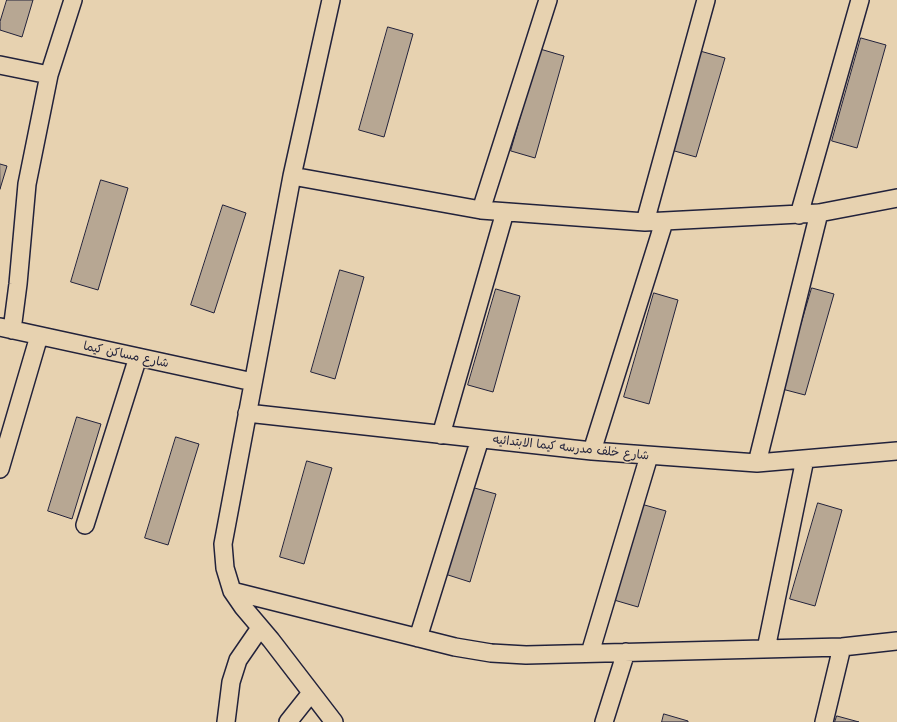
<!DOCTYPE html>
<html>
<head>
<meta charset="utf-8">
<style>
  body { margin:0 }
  canvas { display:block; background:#e7d2b0 }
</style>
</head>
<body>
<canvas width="897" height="722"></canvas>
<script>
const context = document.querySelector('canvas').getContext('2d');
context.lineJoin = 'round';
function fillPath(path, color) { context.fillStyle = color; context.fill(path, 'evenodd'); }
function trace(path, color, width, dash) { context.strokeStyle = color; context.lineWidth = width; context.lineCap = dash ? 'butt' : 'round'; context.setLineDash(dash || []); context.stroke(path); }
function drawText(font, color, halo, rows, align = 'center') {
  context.font = font + ' "Playpen Sans","Playpen Sans Arabic",sans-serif'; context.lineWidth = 3; context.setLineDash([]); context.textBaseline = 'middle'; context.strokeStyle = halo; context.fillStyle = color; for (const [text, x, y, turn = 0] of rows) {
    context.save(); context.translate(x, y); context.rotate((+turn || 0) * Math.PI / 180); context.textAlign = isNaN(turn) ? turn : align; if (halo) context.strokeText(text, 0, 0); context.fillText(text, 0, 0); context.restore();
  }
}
const building = new Path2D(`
  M 7,0 L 33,0 L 22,37 L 0,30 L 0,22 Z
  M 388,27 L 413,34 L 384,137 L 359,130 Z
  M 861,38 L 886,45 L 857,148 L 832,141 Z
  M 540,49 L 564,56 L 535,158 L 511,151 Z
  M 700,51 L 725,58 L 696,157 L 671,150 Z
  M 0,164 L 7,166 L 0,189 Z
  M 101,180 L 128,188 L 98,290 L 71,282 Z
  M 223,205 L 246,213 L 214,313 L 191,305 Z
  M 340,270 L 364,277 L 335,379 L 311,372 Z
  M 812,288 L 834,294 L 805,395 L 782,389 Z
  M 496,289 L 520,296 L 493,392 L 468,385 Z
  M 654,293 L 678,300 L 649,404 L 624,397 Z
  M 77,417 L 101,424 L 72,519 L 48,511 Z
  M 176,437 L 199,444 L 168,545 L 145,538 Z
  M 307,461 L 332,468 L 304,564 L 280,557 Z
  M 471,487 L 496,494 L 470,582 L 445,574 Z
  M 818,503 L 842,510 L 815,606 L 790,599 Z
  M 641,504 L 666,511 L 638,607 L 614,600 Z
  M 664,714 L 688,721 L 688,722 L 662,722 Z
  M 837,716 L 859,722 L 835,722 Z`);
fillPath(building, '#b7a793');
trace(building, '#22223b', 1);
const minor = new Path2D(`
  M 331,0 L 292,176 L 223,544 L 225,568 L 232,591 L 243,607 L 271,640 L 334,722
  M 0,65 L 49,75
  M 292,176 L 481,210 L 645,222 L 819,213 L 897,198
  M 481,210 L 548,0
  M 799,215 L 860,0
  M 645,222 L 706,0
  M 0,327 L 253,382
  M 12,330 L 18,284 L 27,184 L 49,75 L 73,0
  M 247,413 L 592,451 L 757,463 L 897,451
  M 441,435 L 505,212
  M 592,451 L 664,222
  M 757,463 L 819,213
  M 0,469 L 39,336
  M 85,525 L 138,357
  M 232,591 L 455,647 L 491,653 L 526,655 L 842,647 L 897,641
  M 418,638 L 480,439
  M 766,649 L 805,459
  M 590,653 L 649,456
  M 226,722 L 231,682 L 238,660 L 260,628
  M 288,722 L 311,693
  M 604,722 L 626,652
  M 824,722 L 842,647`);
trace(minor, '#22223b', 20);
trace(minor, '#e7d2b0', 17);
drawText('12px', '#22223b', '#e7d2b0', [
  ["شارع مساكن كيما",126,355,12],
  ["شارع خلف مدرسه كيما الابتدائيه",571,448,6]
]);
</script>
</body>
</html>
